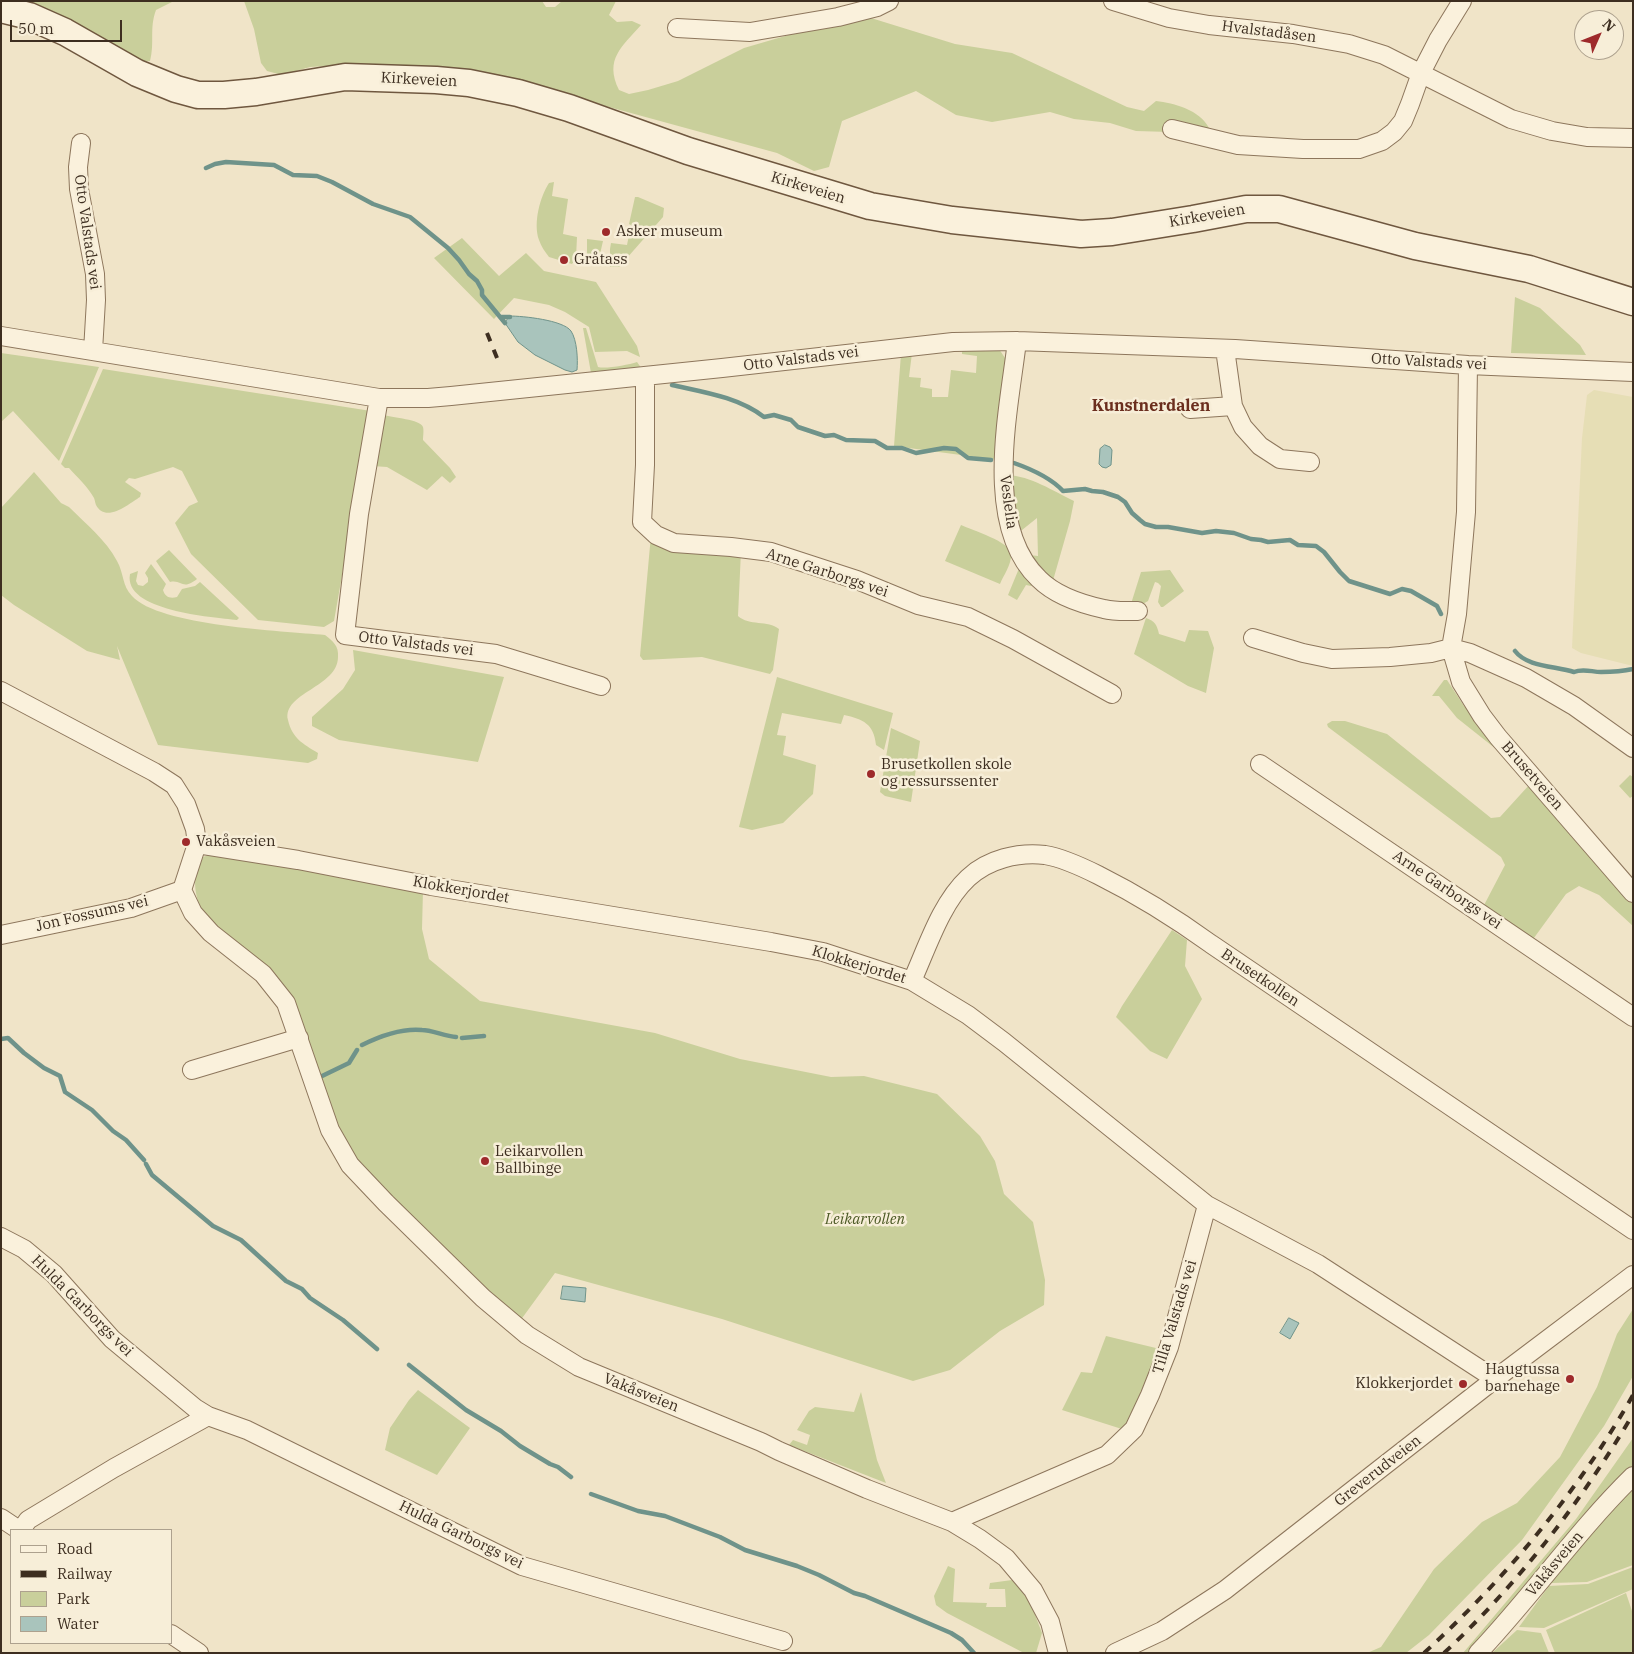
<!DOCTYPE html>
<html>
<head>
<meta charset="utf-8">
<style>
  body { margin:0 }
  #map { position:relative; width:1634px; height:1654px; overflow:hidden; background:#f0e4c8; font-family:"IBM Plex Serif",serif }
  canvas { display:block }
  .frame { position:absolute; inset:0; border:2px solid #3d2e20; pointer-events:none }
  .legend { position:absolute; left:10px; top:1529px; width:162px; height:115px; box-sizing:border-box; background:#f7eed8; border:1px solid #ada18e; margin:0; padding:6px 9px; list-style:none; font-size:15px; color:#3d2e20 }
  .legend li { display:flex; align-items:center; gap:10px; height:25px }
  .legend b { width:25px; border:1px solid #ada18e }
  .north { position:absolute; left:1574px; top:10px; width:50px; height:50px; box-sizing:border-box; background:#f7eed8; border:1px solid #ada18e; border-radius:50%; rotate:46deg; font-size:14px; font-weight:700; line-height:20px; text-align:center; color:#3d2e20 }
  .north::after { content:''; display:block; margin:auto; width:18px; height:22px; background:#9e2a2b; clip-path:polygon(50% 0,100% 100%,50% 72%,0 100%) }
  .scale { position:absolute; left:10px; top:20px; width:112px; height:22px; box-sizing:border-box; border:2px solid #3d2e20; border-top:0; padding-left:6px; font-size:15px; line-height:18px; white-space:nowrap; color:#3d2e20; -webkit-text-stroke:4px #f7eed8; paint-order:stroke }
</style>
</head>
<body>
<div id="map">
<canvas width="1634" height="1654"></canvas>
<div class="frame"></div>
<ul class="legend">
<li><b style="height:6px;background:#faf1dc"></b>Road</li>
<li><b style="height:6px;background:#3d2e20"></b>Railway</li>
<li><b style="height:14px;background:#c9cf9b"></b>Park</li>
<li><b style="height:14px;background:#a9c4bc"></b>Water</li>
</ul>
<div class="north">N</div>
<div class="scale">50 m</div>
</div>
<script>
const context = document.querySelector('canvas').getContext('2d');
context.lineJoin = 'round';
function fillPath(path, color) { context.fillStyle = color; context.fill(path, 'evenodd'); }
function trace(path, color, width, dash) { context.strokeStyle = color; context.lineWidth = width; context.lineCap = dash ? 'butt' : 'round'; context.setLineDash(dash || []); context.stroke(path); }
function drawText(font, color, halo, rows, align = 'center') {
  context.font = font + ' "IBM Plex Serif",serif'; context.lineWidth = 5; context.setLineDash([]); context.textBaseline = 'middle'; context.strokeStyle = halo; context.fillStyle = color; for (const [text, x, y, turn = 0] of rows) {
    context.save(); context.translate(x, y); context.rotate((+turn || 0) * Math.PI / 180); context.textAlign = isNaN(turn) ? turn : align; if (halo) context.strokeText(text, 0, 0); context.fillText(text, 0, 0); context.restore();
  }
}
fillPath(new Path2D(`
  M 1594,390 L 1633,397 L 1633,666 L 1581,653 L 1572,648 L 1582,438 L 1587,395 Z`), '#e6deb5');
fillPath(new Path2D(`
  M 15,1 L 174,1 L 156,10 C 149,29 155,42 150,61 L 140,62 Z
  M 244,1 L 542,1 L 546,7 L 555,7 L 562,1 L 616,1 L 609,15 L 617,22 L 632,21 L 641,25 C 622,47 604,59 619,90 L 629,94 L 648,90 L 678,81 L 744,48 L 847,18 L 871,18 L 955,44 L 1012,53 L 1127,107 L 1144,111 L 1156,101 C 1174,103 1200,110 1209,128 L 1204,133 L 1136,131 L 1110,123 L 1074,119 L 1050,112 L 992,122 L 956,115 L 916,91 L 842,121 L 829,167 L 814,171 L 777,153 L 514,81 L 462,71 L 358,64 L 310,67 L 282,75 L 267,71 L 261,63 L 254,29 Z
  M 554,182 L 552,196 L 568,199 L 563,234 L 577,237 L 576,258 L 572,264 L 549,257 C 545,252 541,246 539,240 C 533,223 540,197 549,183 Z
  M 635,197 L 638,197 L 664,208 L 663,217 L 619,267 L 610,267 L 610,249 L 611,243 L 627,245 L 631,225 L 629,224 Z
  M 462,238 L 499,276 L 526,253 L 544,271 L 596,282 L 637,346 L 640,357 L 627,351 L 595,352 L 589,327 L 565,312 L 549,305 L 514,298 L 494,319 L 434,258 Z
  M 587,239 L 603,241 L 598,263 L 587,261 Z
  M 1515,297 L 1540,308 L 1580,345 L 1586,355 L 1511,353 Z
  M 583,328 L 586,328 L 598,367 C 606,369 628,365 637,362 L 642,369 L 591,373 Z
  M 999,349 L 1007,361 L 998,460 L 894,446 L 901,354 L 912,353 L 909,377 L 921,378 L 920,387 L 932,389 L 932,397 L 948,397 L 951,370 L 976,373 L 977,356 L 962,354 L 962,350 Z
  M 1,353 L 99,367 L 59,461 L 13,411 L 1,422 Z
  M 103,369 L 371,411 L 334,621 L 324,627 L 258,620 L 191,554 L 175,523 L 189,506 L 198,502 L 182,471 L 173,467 L 135,479 L 129,478 L 125,482 L 141,493 L 140,497 C 130,503 106,524 96,505 C 95,503 95,500 94,498 C 88,487 77,477 69,468 L 65,468 L 61,464 Z
  M 384,415 C 393,418 420,419 423,427 C 424,431 423,437 423,440 L 450,468 L 456,477 L 450,483 L 442,476 L 427,490 L 387,467 L 372,466 Z
  M 34,472 L 61,503 L 69,507 C 86,524 106,540 117,561 C 124,573 122,586 132,596 C 159,626 283,631 325,635 C 333,641 339,646 338,657 C 338,687 282,693 288,720 C 292,738 303,744 318,753 L 317,759 L 308,763 L 158,745 L 117,646 L 120,660 L 87,651 L 14,605 L 1,595 L 1,508 Z
  M 1007,475 C 1031,476 1053,491 1074,501 L 1070,521 L 1052,584 L 1029,555 L 1038,556 L 1037,518 L 1022,530 L 1018,531 Z
  M 961,525 C 972,530 1011,542 1011,554 C 1012,564 1003,576 1000,584 L 945,561 Z
  M 651,535 L 741,551 L 738,616 C 749,626 768,620 779,629 L 773,670 L 770,674 L 702,657 L 643,660 L 640,656 Z
  M 169,550 L 197,579 C 182,591 182,579 170,582 L 156,561 Z
  M 151,564 L 166,584 L 163,590 C 165,597 170,599 177,597 L 182,589 L 195,586 L 200,582 L 239,618 L 237,620 C 212,617 123,611 130,574 L 138,571 L 136,581 L 138,585 L 143,586 L 148,582 L 148,578 L 145,573 Z
  M 1020,566 L 1033,584 L 1031,586 L 1026,585 L 1017,600 L 1008,595 Z
  M 1170,570 L 1184,591 L 1163,607 L 1161,607 L 1158,602 L 1161,586 L 1158,583 L 1155,582 L 1148,601 L 1141,605 L 1130,607 L 1141,572 Z
  M 1146,618 C 1155,621 1157,625 1159,634 L 1185,642 L 1189,630 L 1208,631 L 1214,648 L 1206,693 L 1188,686 L 1134,654 Z
  M 353,650 L 504,677 L 478,762 L 339,740 L 312,726 L 312,717 L 343,689 L 355,670 Z
  M 777,677 L 893,713 L 884,750 L 876,745 C 874,724 863,719 844,715 L 841,724 L 782,713 L 777,735 L 786,736 L 783,755 L 816,765 L 813,794 L 783,823 L 752,830 L 739,827 Z
  M 1444,680 L 1447,680 L 1464,706 L 1469,709 L 1500,750 L 1496,749 L 1457,718 L 1439,696 L 1432,696 Z
  M 1332,721 L 1345,721 L 1387,734 L 1491,818 L 1500,817 L 1530,784 L 1633,904 L 1633,926 L 1599,895 L 1579,886 L 1566,894 L 1531,942 L 1482,909 L 1505,865 L 1501,857 L 1328,727 L 1327,724 Z
  M 891,728 L 920,741 L 911,802 L 885,796 L 880,792 Z
  M 1630,775 L 1633,777 L 1633,796 L 1630,798 L 1619,786 Z
  M 213,853 L 423,890 L 422,929 L 429,959 L 480,1001 L 655,1033 L 740,1059 L 831,1077 L 864,1076 L 937,1094 L 980,1136 L 995,1161 L 1004,1194 L 1033,1222 L 1045,1280 L 1044,1305 L 1000,1331 L 950,1370 L 913,1381 L 722,1319 L 555,1273 L 520,1321 L 397,1205 L 347,1148 L 332,1117 L 295,1004 L 200,909 C 194,887 192,878 203,857 Z
  M 1172,930 L 1187,940 L 1185,966 L 1202,999 L 1167,1059 L 1150,1051 L 1116,1017 L 1122,1006 Z
  M 1633,1309 L 1633,1376 L 1604,1426 L 1522,1540 L 1429,1635 L 1406,1653 L 1367,1653 L 1381,1647 L 1434,1569 L 1482,1522 L 1517,1503 L 1560,1457 L 1597,1387 L 1617,1334 Z
  M 1106,1336 L 1160,1349 L 1131,1423 L 1125,1430 L 1062,1410 L 1081,1372 L 1092,1373 Z
  M 418,1390 L 470,1428 L 437,1475 L 385,1450 L 390,1428 L 409,1400 Z
  M 861,1392 L 877,1460 L 886,1483 L 789,1445 L 793,1440 L 807,1445 L 810,1435 L 797,1430 L 809,1411 L 815,1407 L 854,1412 Z
  M 1633,1438 L 1633,1470 L 1493,1629 L 1468,1653 L 1463,1653 L 1576,1519 Z
  M 1633,1484 L 1633,1565 L 1587,1582 L 1551,1583 Z
  M 948,1566 L 955,1569 L 953,1602 L 987,1603 L 986,1607 L 1006,1607 L 1005,1589 L 989,1589 L 990,1583 L 1012,1580 L 1020,1585 L 1029,1599 L 1042,1633 L 1036,1653 L 1024,1653 L 947,1613 L 936,1605 L 934,1596 Z
  M 1633,1567 L 1633,1589 L 1544,1628 L 1519,1627 L 1549,1586 L 1588,1584 Z
  M 1626,1593 L 1633,1614 L 1633,1653 L 1555,1653 L 1546,1630 Z
  M 1517,1630 L 1541,1633 L 1549,1653 L 1492,1653 Z`), '#c9cf9b');
const water = new Path2D(`
  M 510,316 C 523,316 563,320 571,331 C 577,340 578,359 577,370 L 572,372 L 565,370 L 535,355 L 518,342 L 505,323 Z
  M 1105,445 L 1110,447 L 1112,450 L 1111,465 L 1106,468 L 1102,467 L 1099,464 L 1100,449 Z
  M 563,1286 L 586,1288 L 585,1302 L 561,1299 Z
  M 1289,1318 L 1299,1323 L 1290,1339 L 1280,1333 Z`);
fillPath(water, '#a9c4bc');
trace(water, '#6f938a', 1);
trace(new Path2D(`
  M 206,168 L 215,164 L 226,162 L 274,165 L 293,175 L 317,176 L 332,182 L 373,204 L 410,217 L 448,248 L 459,260 L 469,274 L 477,281 L 482,290 L 482,295 L 505,323
  M 500,317 L 510,317
  M 672,385 C 703,392 738,397 764,417 L 774,415 L 791,420 L 798,427 L 825,436 L 834,435 L 846,440 L 875,441 L 887,448 L 902,448 L 916,453 L 944,448 L 956,449 L 968,458 L 991,460
  M 1014,463 C 1031,469 1051,478 1063,491 L 1085,489 L 1092,491 L 1103,492 L 1118,497 L 1125,502 L 1132,513 L 1140,520 L 1145,524 L 1156,527 L 1168,527 L 1202,533 L 1216,531 L 1234,533 L 1251,539 L 1261,540 L 1268,542 L 1290,540 L 1298,545 L 1316,546 L 1324,552 L 1340,572 L 1349,581 L 1390,594 L 1402,589 L 1411,591 L 1437,606 L 1441,614
  M 1515,651 C 1527,667 1555,666 1574,672 C 1583,668 1592,672 1601,672 C 1612,672 1624,671 1633,669
  M 462,1038 L 484,1036
  M 1,1039 L 8,1038 L 24,1053 L 44,1068 L 60,1076 L 65,1092 L 92,1110 L 113,1131 L 126,1140 L 144,1160
  M 362,1045 C 380,1036 401,1028 422,1030 C 431,1030 445,1036 456,1037
  M 320,1077 L 349,1063 L 357,1050
  M 146,1164 L 152,1175 L 213,1226 L 241,1240 L 286,1281 L 302,1289 L 310,1298 L 343,1320 L 377,1349
  M 409,1365 L 466,1410 L 501,1431 L 520,1446 L 550,1464 L 558,1467 L 571,1477
  M 591,1494 L 638,1511 L 665,1516 L 720,1537 L 745,1550 L 797,1566 L 819,1575 L 854,1593 L 865,1596 L 951,1633 L 962,1640 L 974,1653`), '#6f938a', 4.5);
const minor = new Path2D(`
  M 1113,1 L 1169,18 L 1209,25 L 1293,34 L 1349,44 L 1384,55 L 1511,119 L 1552,131 L 1587,137 L 1633,138
  M 677,28 L 750,32 L 838,17 L 877,7 L 889,1
  M 1172,129 L 1238,145 L 1303,149 L 1359,149 L 1382,141 L 1394,132 L 1403,121 L 1410,104 L 1421,73 L 1438,40 L 1462,1
  M 81,143 L 78,167 L 79,189 L 95,274 L 96,300 L 93,351
  M 1,336 L 379,398 L 428,398 L 451,396 L 722,368 L 953,342 L 1017,341 L 1235,349 L 1468,365 L 1633,372
  M 1017,341 C 1009,410 982,525 1039,579 C 1056,596 1081,604 1104,609 C 1115,612 1127,611 1138,611
  M 1225,349 L 1233,406 L 1243,427 L 1260,446 L 1280,459 L 1310,462
  M 1468,365 L 1466,512 L 1457,614 L 1451,648 L 1461,682 L 1482,716 L 1498,737 L 1633,893
  M 645,376 L 645,465 L 642,522 L 656,535 L 674,543 L 731,547 L 771,552 L 857,580 L 918,605 L 968,617 L 1013,639 L 1112,694
  M 379,398 L 359,514 L 345,635 L 496,654 L 601,686
  M 1190,409 L 1233,406
  M 1253,638 L 1303,653 L 1332,659 L 1390,657 L 1431,653 L 1451,648 L 1470,653 L 1526,678 L 1574,706 L 1633,748
  M 1,691 L 154,772 L 174,785 L 186,804 L 195,829 L 197,844 L 182,890 L 193,913 L 211,933 L 263,974 L 286,1003 L 330,1130 L 350,1165 L 386,1203 L 483,1298 L 527,1335 L 579,1367 L 761,1442 L 779,1451 L 867,1489 L 952,1522 L 980,1539 L 1006,1558 L 1033,1590 L 1050,1622 L 1058,1653
  M 1260,764 L 1633,1017
  M 197,844 L 298,860 L 431,886 L 771,942 L 823,952 L 912,981 L 968,1015 L 1004,1042 L 1207,1205 L 1318,1264 L 1495,1379
  M 1,935 L 131,908 L 182,890
  M 912,981 C 927,948 941,903 968,878 C 988,859 1018,852 1045,855 C 1063,858 1082,867 1098,875 C 1138,895 1175,918 1211,944 L 1633,1230
  M 192,1070 L 299,1038
  M 1,1237 L 24,1249 L 54,1274 L 112,1339 L 195,1408 L 208,1416 L 247,1430 L 522,1566 L 783,1641
  M 1,1518 L 19,1530
  M 952,1522 L 1107,1455 L 1134,1429 L 1150,1395 L 1169,1347 L 1207,1205
  M 21,1530 L 28,1520 L 114,1468 L 208,1416
  M 171,1634 L 199,1653
  M 1115,1653 L 1162,1631 L 1225,1590 L 1495,1379 L 1633,1275
  M 1478,1653 C 1532,1596 1577,1531 1633,1476`);
const secondary = new Path2D(`
  M 1,9 L 29,16 L 65,32 L 137,73 L 176,89 L 198,95 L 224,95 L 256,92 L 345,77 L 436,80 L 469,83 L 518,93 L 569,108 L 688,151 L 870,206 L 952,220 L 1081,234 L 1112,232 L 1193,219 L 1246,209 L 1279,209 L 1415,246 L 1529,269 L 1633,302`);
trace(minor, '#8d765c', 20);
trace(secondary, '#6f573f', 29);
trace(minor, '#faf1dc', 18);
trace(secondary, '#faf1dc', 26);
trace(new Path2D(`
  M 487,333 L 499,363
  M 1424,1653 C 1506,1578 1578,1492 1633,1395
  M 1444,1653 C 1518,1584 1582,1501 1633,1414`), '#3d2e20', 4, [9, 9]);
for (const [x, y, r, color] of [
  [606,232,5,"#9e2a2b"],
  [564,260,5,"#9e2a2b"],
  [871,774,5,"#9e2a2b"],
  [186,842,5,"#9e2a2b"],
  [485,1161,5,"#9e2a2b"],
  [1570,1379,5,"#9e2a2b"],
  [1463,1384,5,"#9e2a2b"]
]) { const dot = new Path2D(); dot.arc(x, y, r, 0, 2 * Math.PI); context.fillStyle = color; context.fill(dot); trace(dot, '#f7eed8', 2); }
drawText('15px', '#3d2e20', '#f7eed8', [
  ["Hvalstadåsen",1269,32,7],
  ["Kirkeveien",419,80,3],
  ["Kirkeveien",808,188,17],
  ["Kirkeveien",1207,216,-10],
  ["Otto Valstads vei",87,232,82],
  ["Otto Valstads vei",801,359,-7],
  ["Otto Valstads vei",1429,362,3],
  ["Veslelia",1008,502,82],
  ["Arne Garborgs vei",827,573,18],
  ["Otto Valstads vei",416,644,7],
  ["Brusetveien",1532,776,49],
  ["Klokkerjordet",461,890,10],
  ["Arne Garborgs vei",1447,890,34],
  ["Jon Fossums vei",92,914,-13],
  ["Klokkerjordet",859,965,17],
  ["Brusetkollen",1260,978,34],
  ["Hulda Garborgs vei",82,1306,45],
  ["Tilla Valstads vei",1175,1317,-73],
  ["Vakåsveien",641,1393,22],
  ["Greverudveien",1378,1471,-38],
  ["Hulda Garborgs vei",461,1535,26],
  ["Vakåsveien",1555,1564,-50]
]);
drawText('15px', '#3d2e20', '#f7eed8', [
  ["Asker museum",616,232],
  ["Gråtass",574,260],
  ["Brusetkollen skole",881,765],
  ["og ressurssenter",881,782],
  ["Vakåsveien",196,842],
  ["Leikarvollen",495,1152],
  ["Ballbinge",495,1169],
  ["Haugtussa",1560,1370,"right"],
  ["barnehage",1560,1387,"right"],
  ["Klokkerjordet",1453,1384,"right"]
], 'left');
drawText('italic 15px', '#4d5a26', '#f7eed8', [
  ["Leikarvollen",865,1220]
]);
drawText('bold 16px', '#6b2e1e', '#f7eed8', [
  ["Kunstnerdalen",1151,406]
]);
</script>
</body>
</html>
